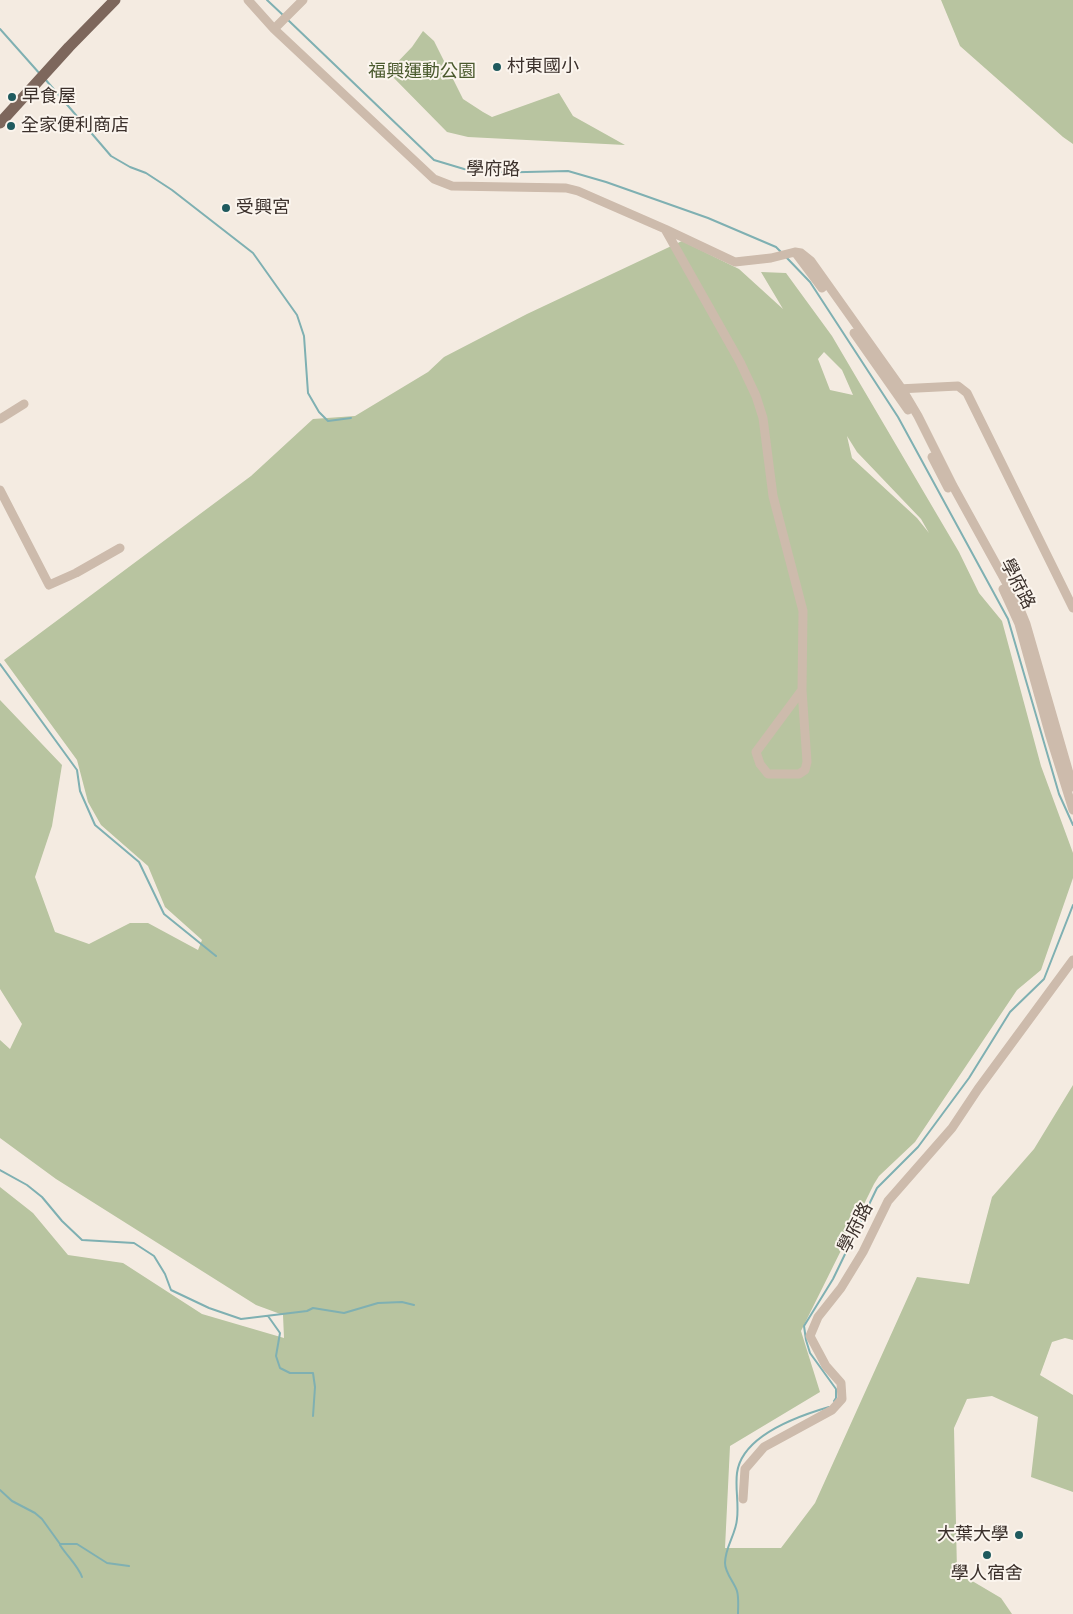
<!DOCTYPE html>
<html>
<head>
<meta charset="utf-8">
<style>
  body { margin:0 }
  canvas { display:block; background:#f4ebe1 }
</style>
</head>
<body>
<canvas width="1073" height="1614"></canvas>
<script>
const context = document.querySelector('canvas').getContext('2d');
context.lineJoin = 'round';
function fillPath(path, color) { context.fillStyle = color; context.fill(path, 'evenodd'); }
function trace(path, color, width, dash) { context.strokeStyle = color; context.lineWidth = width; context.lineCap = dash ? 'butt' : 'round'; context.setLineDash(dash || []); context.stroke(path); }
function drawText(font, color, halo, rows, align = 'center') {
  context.font = font + ' "Space Grotesk","Noto Sans TC",sans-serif'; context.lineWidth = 4; context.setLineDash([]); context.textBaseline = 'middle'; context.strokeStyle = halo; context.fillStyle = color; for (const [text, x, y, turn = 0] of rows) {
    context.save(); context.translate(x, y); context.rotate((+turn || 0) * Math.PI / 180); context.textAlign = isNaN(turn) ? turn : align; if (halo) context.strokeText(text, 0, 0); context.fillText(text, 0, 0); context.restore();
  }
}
fillPath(new Path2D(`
  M 941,0 L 1073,0 L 1073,144 L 1063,137 L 960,46 Z
  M 423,31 L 434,41 L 463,99 L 483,112 L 492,117 L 559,93 L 573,116 L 625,145 L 468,137 L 447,132 L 388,72 L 412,47 Z
  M 682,241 L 739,269 L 783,309 L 761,272 L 786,273 L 832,336 L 959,552 L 979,593 L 1002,621 L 1041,766 L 1073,853 L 1073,878 L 1041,970 L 1017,990 L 915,1142 L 879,1176 L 874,1184 L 801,1331 L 820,1392 L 730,1446 L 725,1548 L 781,1548 L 815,1503 L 917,1277 L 969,1284 L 992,1197 L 1034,1149 L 1073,1085 L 1073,1340 L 1065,1338 L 1052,1342 L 1040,1375 L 1073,1395 L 1073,1492 L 1031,1477 L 1038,1417 L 992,1396 L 967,1399 L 954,1428 L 957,1572 L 1001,1598 L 1012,1614 L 0,1614 L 0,1187 L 33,1213 L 68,1255 L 123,1263 L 202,1314 L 284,1338 L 283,1315 L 256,1305 L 56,1179 L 0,1138 L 0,1040 L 10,1049 L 22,1024 L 0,989 L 0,700 L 62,765 L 52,826 L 35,877 L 55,932 L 89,944 L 130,923 L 148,923 L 198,950 L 202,940 L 165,907 L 148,866 L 101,825 L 88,802 L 77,760 L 4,660 L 251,476 L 313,419 L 355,416 L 428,372 L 444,357 L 527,314 ZM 824,352 L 842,370 L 853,395 L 830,390 L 818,359 ZM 847,436 L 857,452 L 921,519 L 929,533 L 917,518 L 852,458 Z`), '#b8c4a0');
trace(new Path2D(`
  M 267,0 L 284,16
  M 287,19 L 434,160 L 464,169 L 485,173 L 568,171 L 606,182 L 708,218 L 776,247 L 781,252
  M 0,29 L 40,74
  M 45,79 L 111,156 L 130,167 L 146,173 L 172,190 L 253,253 L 297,315 L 304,336 L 308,393 L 319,412 L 328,421 L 351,418
  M 786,257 L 810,282 L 898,417 L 1008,619 L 1059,794 L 1073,825
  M 0,664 L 77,770 L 80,791 L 95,825 L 139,862 L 164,914 L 216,956
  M 0,1170 L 27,1185 L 42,1197 L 62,1221 L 82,1240 L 134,1243 L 154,1256 L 165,1274 L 171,1290 L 209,1308 L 241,1319 L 307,1311 L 313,1308 L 344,1313 L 378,1303 L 402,1302 L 414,1305
  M 268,1316 L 280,1333 L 276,1356 L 280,1368 L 290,1373 L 313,1373 L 315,1387 L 313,1416
  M 834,1401 L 836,1398 L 836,1389 L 810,1353 L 806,1340 L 804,1326 L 833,1279 L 877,1188 L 918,1147 L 969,1078 L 1010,1012 L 1044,979 L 1073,905
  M 0,1490 L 12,1501 L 35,1513 L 42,1519 L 60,1544 L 77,1544 L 107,1563 L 129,1566
  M 60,1545 C 67,1556 78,1566 82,1577
  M 738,1614 C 738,1607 739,1598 737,1591 C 734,1582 725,1573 725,1563 C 725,1547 736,1534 737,1519 C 739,1503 735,1488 737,1473 C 742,1435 798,1416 829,1407`), '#7fb0b2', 2);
trace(new Path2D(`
  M 248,0 L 274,29 L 434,179 L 452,186 L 566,188 L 578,191 L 665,229 L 735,262 L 771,258 L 795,252 L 801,253 L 811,261 L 902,389 L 918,416 L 953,486 L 1017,602 L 1026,624 L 1073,787
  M 274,29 L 303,0
  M 665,229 L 740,362 L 756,396 L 763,418 L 773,496 L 803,611 L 802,690 L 807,762 L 805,770 L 799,774 L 768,774 L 760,764 L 756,752 L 802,690
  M 795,252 L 822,288
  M 854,333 L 908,410
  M 898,389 L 958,386 L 967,393 L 1073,608
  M 0,419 L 24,404
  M 932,457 L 948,488
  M 0,490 L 49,585 L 76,573 L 120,548
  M 1003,589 L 1019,624 L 1050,736 L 1073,810
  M 743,1499 L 745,1469 L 764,1447 L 832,1410 L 842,1399 L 841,1383 L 826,1366 L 810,1336 L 818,1317 L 841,1288 L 863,1252 L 888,1201 L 952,1128 L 978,1089 L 1073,960`), '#cdbbac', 9);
trace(new Path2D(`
  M 0,123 L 69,47 L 115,0`), '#7d675c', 11);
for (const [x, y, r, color] of [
  [497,67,5,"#1f5a5e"],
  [12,97,5,"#1f5a5e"],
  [11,126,5,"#1f5a5e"],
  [226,208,5,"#1f5a5e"],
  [1019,1535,5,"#1f5a5e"],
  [987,1555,5,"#1f5a5e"]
]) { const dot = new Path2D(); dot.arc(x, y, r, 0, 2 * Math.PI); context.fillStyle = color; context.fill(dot); trace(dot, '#fbf5ee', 2); }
drawText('18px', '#3b302b', '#fbf5ee', [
  ["村東國小",507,67],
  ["早食屋",22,97],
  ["全家便利商店",21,126],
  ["受興宮",236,208],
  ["大葉大學",1009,1535,"right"],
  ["學人宿舍",987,1574,"center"]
], 'left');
drawText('18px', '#4a5a2e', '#fbf5ee', [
  ["福興運動公園",422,72]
]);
drawText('18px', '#3b302b', '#fbf5ee', [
  ["學府路",493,170,1],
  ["學府路",1017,584,63],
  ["學府路",856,1228,-63]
]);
</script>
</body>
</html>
